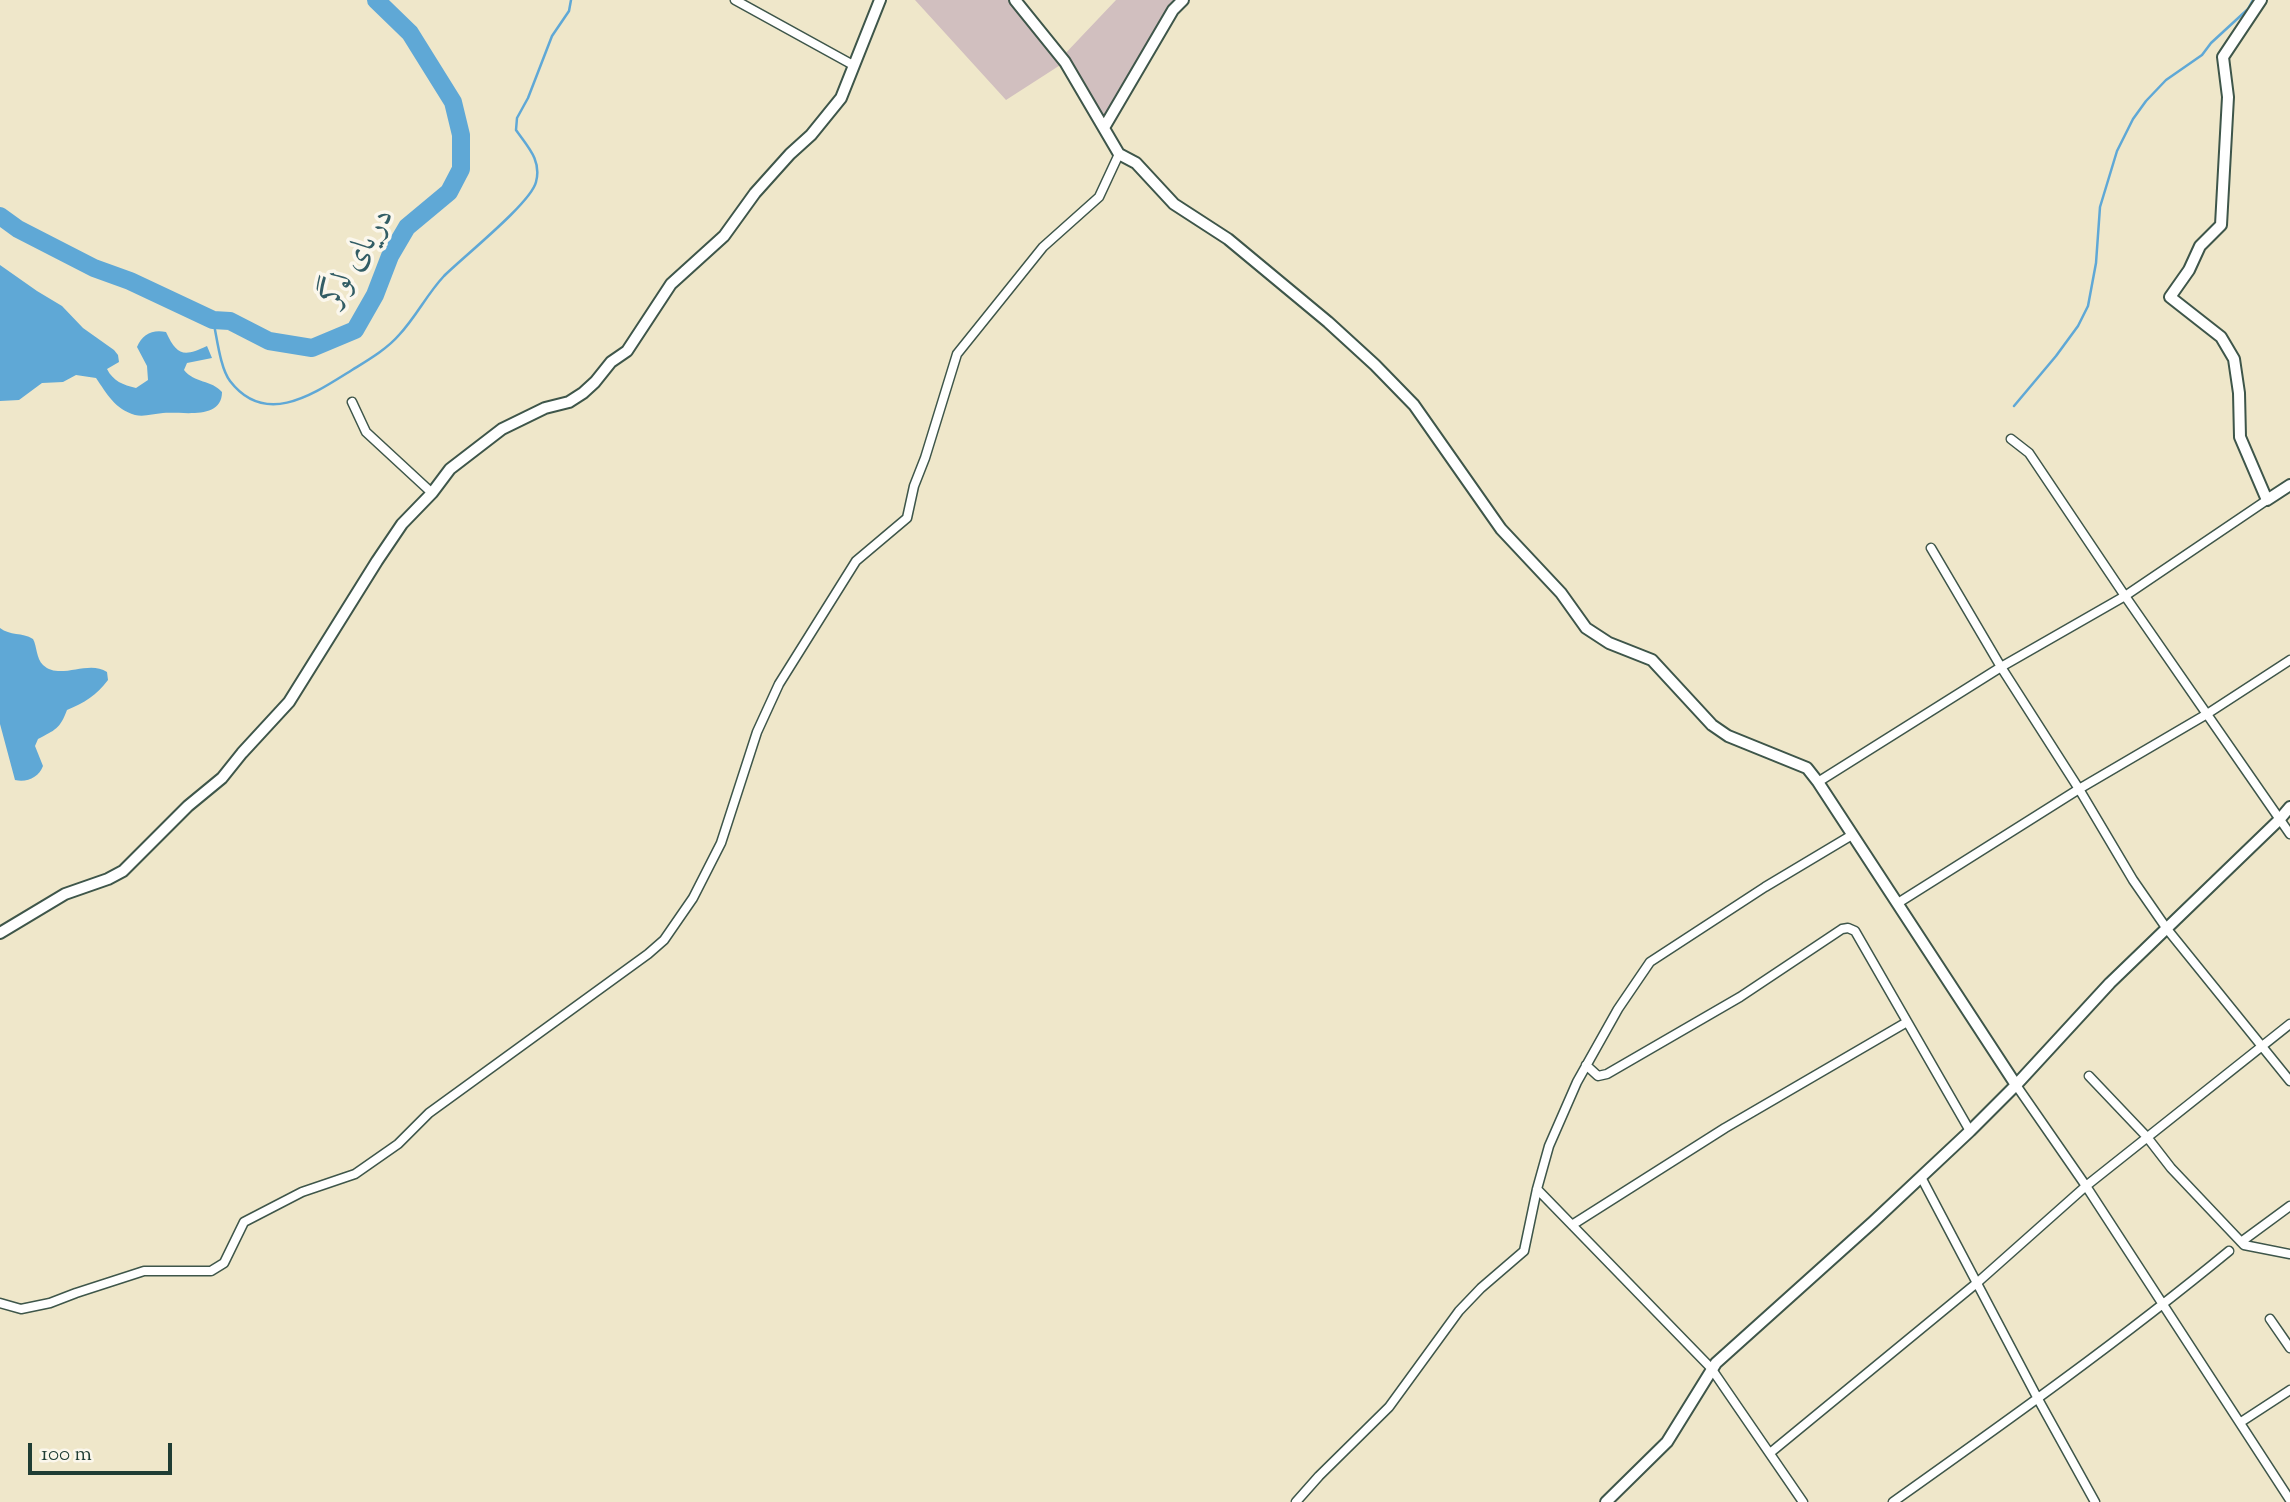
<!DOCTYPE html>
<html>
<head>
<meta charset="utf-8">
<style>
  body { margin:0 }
  #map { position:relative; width:2290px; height:1502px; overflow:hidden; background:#efe7ca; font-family:"Sorts Mill Goudy",serif }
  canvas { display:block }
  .scale { position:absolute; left:28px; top:1443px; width:144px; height:32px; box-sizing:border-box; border:4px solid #1f3d34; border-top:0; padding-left:9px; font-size:21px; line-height:24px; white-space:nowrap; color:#1f3d34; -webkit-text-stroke:5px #fbf7ec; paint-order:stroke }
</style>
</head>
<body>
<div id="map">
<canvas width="2290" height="1502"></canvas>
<div class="scale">100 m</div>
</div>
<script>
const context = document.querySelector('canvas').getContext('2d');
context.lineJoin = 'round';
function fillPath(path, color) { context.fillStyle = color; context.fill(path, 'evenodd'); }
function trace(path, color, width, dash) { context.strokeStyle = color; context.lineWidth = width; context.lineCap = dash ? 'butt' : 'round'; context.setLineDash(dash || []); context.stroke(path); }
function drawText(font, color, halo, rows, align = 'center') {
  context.font = font + ' "Sorts Mill Goudy",Amiri,serif'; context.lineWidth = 7; context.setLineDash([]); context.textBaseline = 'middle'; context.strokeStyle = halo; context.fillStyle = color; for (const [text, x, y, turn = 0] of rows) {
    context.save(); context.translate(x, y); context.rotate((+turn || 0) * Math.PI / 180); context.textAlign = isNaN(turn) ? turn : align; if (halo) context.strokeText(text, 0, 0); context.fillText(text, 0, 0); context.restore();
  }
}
fillPath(new Path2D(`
  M 915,0 L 1015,0 L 1061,58 L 1116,0 L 1183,0 L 1105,126 L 1065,62 L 1006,100 Z`), '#d1bfbf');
fillPath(new Path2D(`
  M 0,265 L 37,291 L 62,306 L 83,328 L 114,350 L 118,355 L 119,362 L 107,369 C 113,381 123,385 136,388 L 148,380 L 147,366 L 137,347 C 142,334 153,329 166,332 C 177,356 184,357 207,346 L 212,358 L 187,363 L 184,370 C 194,383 212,380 222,392 C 222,421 181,411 163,413 C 153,414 144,417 135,415 C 115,409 107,394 96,378 L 76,375 L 63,382 L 42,383 L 19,400 L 0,401 Z
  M 0,628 C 10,636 22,632 33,639 C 37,646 36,658 43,665 C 60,681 88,659 107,672 L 108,680 C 97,695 84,703 67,710 C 60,729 55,730 38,739 L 35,746 L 43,766 C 39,777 27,783 15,780 L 0,724 Z`), '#5fa8d6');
trace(new Path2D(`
  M 213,320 C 217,337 220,368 230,381 C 266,428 315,393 352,370 C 368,360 387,349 399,335 C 416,317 427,294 444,276 C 463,257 531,203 536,182 C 542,160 527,146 516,130 L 517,118 L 528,98 L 552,36 L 569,11 L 571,0
  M 2014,406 L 2056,356 L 2078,326 L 2088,306 L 2096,263 L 2100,207 L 2117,151 L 2133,119 L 2146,101 L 2166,80 L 2202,55 L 2211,43 L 2248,9 L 2253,0`), '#5fa8d6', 2.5);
trace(new Path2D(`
  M 0,216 L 18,229 L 94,268 L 130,281 L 213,320 L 230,321 L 269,341 L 312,348 L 355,330 L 375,295 L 390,256 L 407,227 L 449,192 L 461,169 L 461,135 L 453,102 L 410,33 L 376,0`), '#5fa8d6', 18);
const street = new Path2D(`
  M 735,0 L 853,65
  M 352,402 L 366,432 L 432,493
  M 2011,439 L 2029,453 L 2125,596 L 2290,834
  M 1931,548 L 2001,667 L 2079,789 L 2133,880 L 2167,929 L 2290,1081
  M 1818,782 L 2001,667 L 2125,596 L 2267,500
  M 1898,903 L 2079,789 L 2207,714 L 2290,660
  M 1586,1065 L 1598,1076 L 1607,1074 L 1740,997 L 1842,929 L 1848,928 L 1855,931 L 1970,1131
  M 2089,1076 L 2147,1137 L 2171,1168 L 2244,1245 L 2290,1254
  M 2016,1085 L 2086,1186 L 2290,1500
  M 1921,1177 L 2038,1399 L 2095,1502
  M 1537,1189 L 1711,1368 L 1803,1502
  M 1572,1225 L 1725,1128 L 1907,1022
  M 2241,1242 L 2290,1206
  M 0,1303 L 21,1309 L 50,1303 L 76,1293 L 144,1271 L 211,1271 L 224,1263 L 244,1222 L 302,1192 L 355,1174 L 398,1144 L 429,1113 L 648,954 L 664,940 L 693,898 L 721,843 L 757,732 L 779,684 L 856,561 L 907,518 L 914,486 L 925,458 L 957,354 L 1043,247 L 1099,197 L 1119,154
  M 2270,1319 L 2290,1348
  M 2241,1422 L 2290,1390
  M 1770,1453 L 1978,1282 L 2086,1186 L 2290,1024
  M 1296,1502 L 1319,1476 L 1389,1407 L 1459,1311 L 1481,1288 L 1524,1251 L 1537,1189 L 1549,1146 L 1577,1082 L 1618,1009 L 1650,962 L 1765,887 L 1852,835
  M 1893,1502 C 2007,1421 2121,1340 2229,1251`);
const secondary = new Path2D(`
  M 1015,0 L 1065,62 L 1119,154 L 1136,163 L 1174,204 L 1228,239 L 1328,322 L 1375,365 L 1414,405 L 1501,529 L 1561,593 L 1586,628 L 1609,643 L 1652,660 L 1712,725 L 1728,736 L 1807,768 L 1818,782 L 2016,1085
  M 2261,0 L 2223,57 L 2228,97 L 2221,225 L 2200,246 L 2189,270 L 2170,297 L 2221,337 L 2234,359 L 2239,393 L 2240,437 L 2267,500 L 2290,485
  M 1105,126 L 1173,10 L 1183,0
  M 0,933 L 65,894 L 108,879 L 123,871 L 188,806 L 222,778 L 242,753 L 289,702 L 377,561 L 402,524 L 432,493 L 450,469 L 502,429 L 545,408 L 569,402 L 583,393 L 595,382 L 611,362 L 627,351 L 671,284 L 724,236 L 755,193 L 790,154 L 811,135 L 841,98 L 880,0
  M 1606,1502 L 1667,1442 L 1716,1363 L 1873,1222 L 1970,1131 L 2016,1085 L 2110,983 L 2279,820 L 2290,807`);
trace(street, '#3e564a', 11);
trace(secondary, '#3e564a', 14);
trace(street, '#fff', 8);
trace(secondary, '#fff', 10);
drawText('italic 32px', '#325d65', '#fbf7ec', [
  ["دریای لوگر",360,258,-58]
]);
</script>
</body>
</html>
